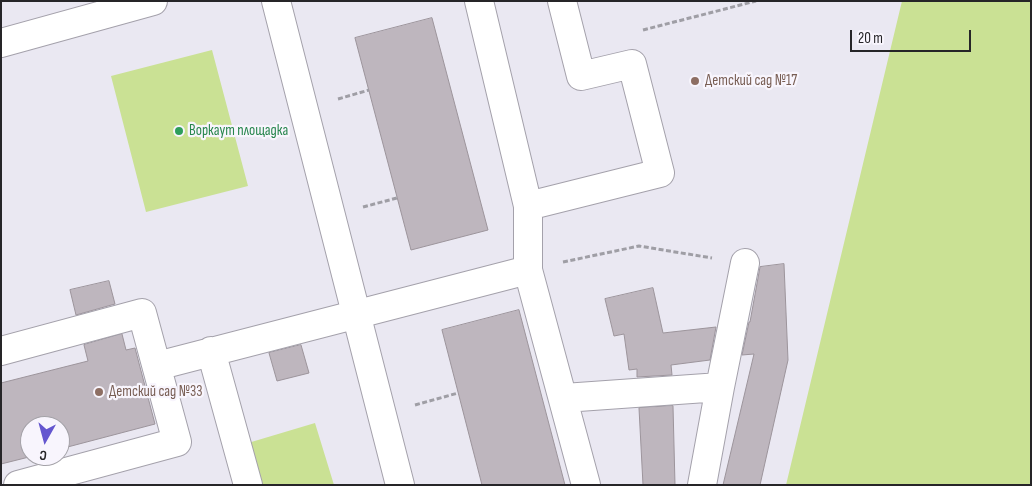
<!DOCTYPE html>
<html>
<head>
<meta charset="utf-8">
<style>
  body { margin:0 }
  #map { position:relative; width:1032px; height:486px; overflow:hidden; background:#eae8f2; font-family:"Sofia Sans Condensed",sans-serif }
  canvas { display:block }
  .frame { position:absolute; inset:0; border:2px solid #262528; pointer-events:none }
  .north { position:absolute; left:20px; top:416px; width:50px; height:50px; box-sizing:border-box; background:#f8f5fd; border:1px solid #a4a2a8; border-radius:50%; rotate:187deg; font-size:14px; font-weight:700; line-height:20px; text-align:center; color:#262528 }
  .north::after { content:''; display:block; margin:auto; width:18px; height:22px; background:#6456cf; clip-path:polygon(50% 0,100% 100%,50% 72%,0 100%) }
  .scale { position:absolute; left:850px; top:30px; width:121px; height:22px; box-sizing:border-box; border:2px solid #262528; border-top:0; padding-left:6px; font-size:15px; line-height:18px; white-space:nowrap; color:#262528; -webkit-text-stroke:4px #f8f5fd; paint-order:stroke }
</style>
</head>
<body>
<div id="map">
<canvas width="1032" height="486"></canvas>
<div class="frame"></div>
<div class="north">С</div>
<div class="scale">20 m</div>
</div>
<script>
const context = document.querySelector('canvas').getContext('2d');
context.lineJoin = 'round';
function fillPath(path, color) { context.fillStyle = color; context.fill(path, 'evenodd'); }
function trace(path, color, width, dash) { context.strokeStyle = color; context.lineWidth = width; context.lineCap = dash ? 'butt' : 'round'; context.setLineDash(dash || []); context.stroke(path); }
function drawText(font, color, halo, rows, align = 'center') {
  context.font = font + ' "Sofia Sans Condensed",sans-serif'; context.lineWidth = 4.5; context.setLineDash([]); context.textBaseline = 'middle'; context.strokeStyle = halo; context.fillStyle = color; for (const [text, x, y, turn = 0] of rows) {
    context.save(); context.translate(x, y); context.rotate((+turn || 0) * Math.PI / 180); context.textAlign = isNaN(turn) ? turn : align; if (halo) context.strokeText(text, 0, 0); context.fillText(text, 0, 0); context.restore();
  }
}
fillPath(new Path2D(`
  M 902,1 L 1031,1 L 1031,485 L 786,485 Z
  M 212,50 L 248,186 L 146,212 L 111,76 Z
  M 315,423 L 334,485 L 261,485 L 248,443 Z`), '#cae194');
const building = new Path2D(`
  M 432,18 L 488,230 L 411,250 L 355,38 Z
  M 784,264 L 788,360 L 760,485 L 723,485 L 754,354 L 742,355 L 749,322 L 750,322 L 760,267 Z
  M 109,281 L 115,304 L 76,315 L 70,290 Z
  M 653,288 L 663,333 L 716,327 L 710,360 L 671,365 L 672,375 L 637,377 L 637,369 L 629,370 L 624,334 L 614,336 L 605,299 Z
  M 519,310 L 565,485 L 482,485 L 442,330 Z
  M 122,334 L 126,350 L 135,348 L 155,424 L 60,449 L 60,426 L 30,426 L 30,456 L 33,456 L 1,464 L 1,383 L 88,361 L 84,345 Z
  M 301,345 L 309,373 L 277,381 L 269,353 Z
  M 673,406 L 675,485 L 643,485 L 639,408 Z`);
fillPath(building, '#beb6be');
trace(building, '#9c949b', 1);
const minor = new Path2D(`
  M 276,1 L 400,485
  M 479,1 L 528,206 L 528,270 L 586,485
  M 1,43 L 153,1
  M 528,206 L 660,173 L 632,64 L 581,76 L 562,1
  M 1,351 L 142,313 L 177,442 L 18,485
  M 211,351 L 248,485
  M 157,366 L 528,270
  M 720,387 L 745,263
  M 564,398 L 720,387 L 702,485`);
trace(minor, '#a4a1ab', 30);
trace(new Path2D(`
  M 643,30 L 756,1
  M 338,99 L 369,90
  M 363,207 L 397,198
  M 563,262 L 639,246 L 712,258
  M 415,405 L 458,393`), '#9f9ea5', 3, [5, 2.5]);
trace(minor, '#fff', 28);
for (const [x, y, r, color] of [
  [695,81,5,"#8d6e63"],
  [179,131,5,"#2e9e5b"],
  [99,392,5,"#8d6e63"]
]) { const dot = new Path2D(); dot.arc(x, y, r, 0, 2 * Math.PI); context.fillStyle = color; context.fill(dot); trace(dot, '#f8f5fd', 2); }
drawText('15px', '#785e54', '#f8f5fd', [
  ["Детский сад №17",705,81],
  ["Детский сад №33",109,392]
], 'left');
drawText('15px', '#27864d', '#f8f5fd', [
  ["Воркаут площадка",189,131]
], 'left');
</script>
</body>
</html>
